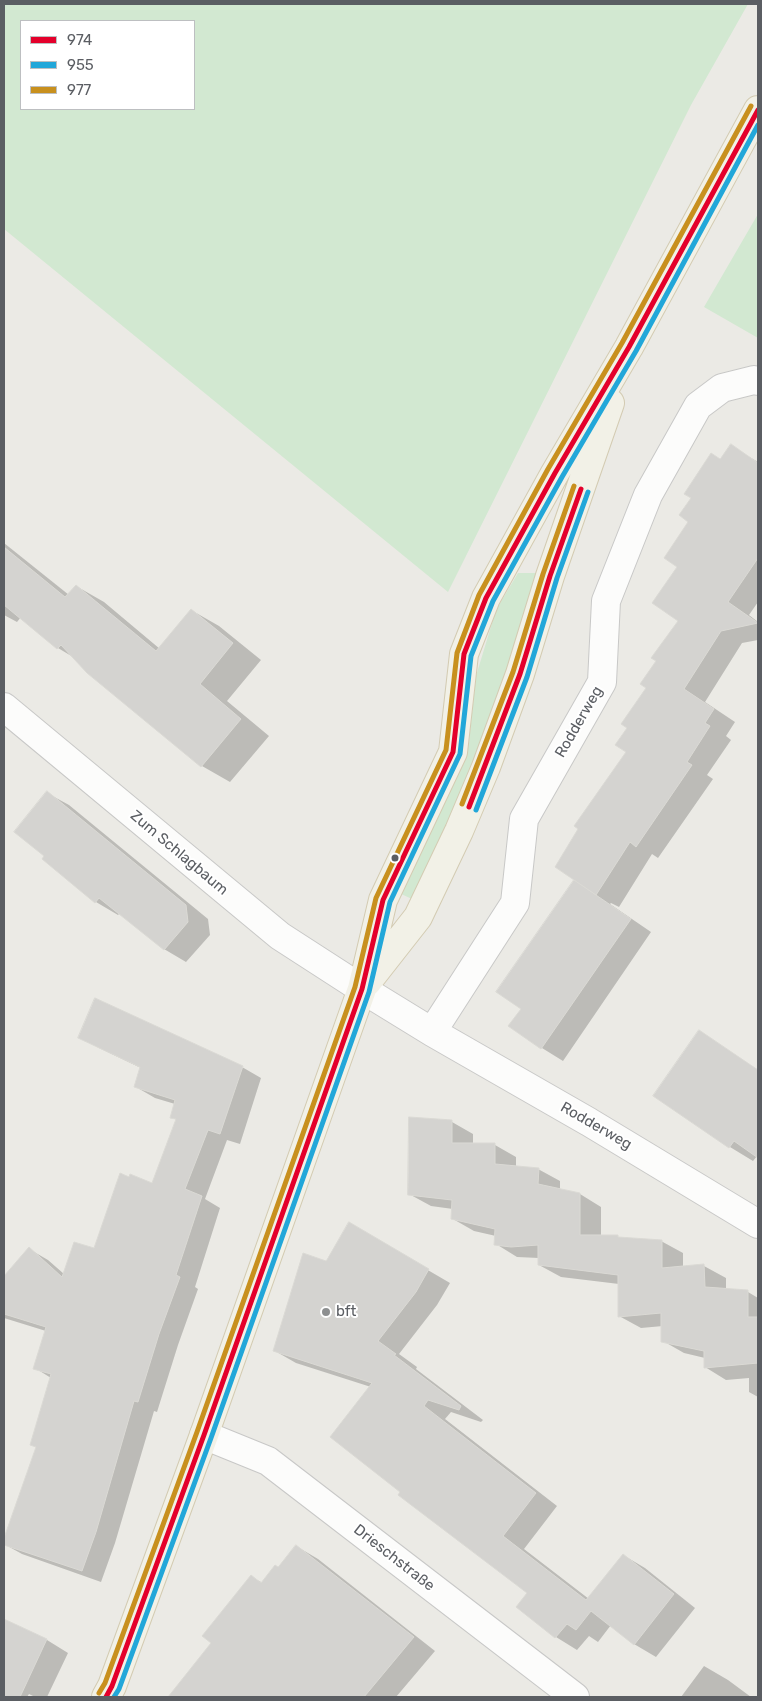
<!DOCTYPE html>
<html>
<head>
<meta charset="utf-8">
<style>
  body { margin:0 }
  #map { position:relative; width:762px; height:1701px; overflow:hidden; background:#ebeae5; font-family:Rubik,sans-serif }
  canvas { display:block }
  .frame { position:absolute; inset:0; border:5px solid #5b5e63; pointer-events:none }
  .legend { position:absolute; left:20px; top:20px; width:175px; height:90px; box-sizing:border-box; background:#fff; border:1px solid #bdbfc1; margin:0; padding:6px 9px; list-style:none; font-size:15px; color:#5b5e63 }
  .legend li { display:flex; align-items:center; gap:10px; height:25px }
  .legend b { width:25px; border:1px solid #bdbfc1 }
</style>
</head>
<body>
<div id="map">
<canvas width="762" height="1701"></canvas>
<div class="frame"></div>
<ul class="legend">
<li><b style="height:6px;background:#e4002b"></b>974</li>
<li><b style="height:6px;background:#22a7d9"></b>955</li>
<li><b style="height:6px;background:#c8901e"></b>977</li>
</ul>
</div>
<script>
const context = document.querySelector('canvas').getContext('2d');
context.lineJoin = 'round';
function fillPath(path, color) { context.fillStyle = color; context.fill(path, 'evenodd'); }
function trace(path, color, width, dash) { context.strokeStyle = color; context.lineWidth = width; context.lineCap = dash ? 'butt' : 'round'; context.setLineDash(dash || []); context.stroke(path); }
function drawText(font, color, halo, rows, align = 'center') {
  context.font = font + ' Rubik,sans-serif'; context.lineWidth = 4; context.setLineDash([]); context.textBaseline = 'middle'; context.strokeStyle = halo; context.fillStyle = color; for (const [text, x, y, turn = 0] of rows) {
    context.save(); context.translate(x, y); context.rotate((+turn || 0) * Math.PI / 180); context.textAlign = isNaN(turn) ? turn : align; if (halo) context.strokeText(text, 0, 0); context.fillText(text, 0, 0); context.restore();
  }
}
fillPath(new Path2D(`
  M 4,4 L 748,4 L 691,105 L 448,592 L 4,229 ZM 21,21 L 194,21 L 194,109 L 21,109 Z
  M 758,214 L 758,338 L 704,307 Z
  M 518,573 L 536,573 L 507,673 L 483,746 L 412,899 L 399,893 L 461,765 L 469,742 L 476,676 L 496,610 Z`), '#d2e8d1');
fillPath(new Path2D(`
  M 731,446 L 758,462 L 758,602 L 749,615 L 758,622 L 758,640 L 742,643 L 705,702 L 735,722 L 726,736 L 731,740 L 707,775 L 713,779 L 658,858 L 652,854 L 619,907 L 611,903 L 610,904 L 651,932 L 563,1061 L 542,1048 L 510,1026 L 522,1009 L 581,883 L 628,752 L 629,727 L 648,688 L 658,661 L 680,621 L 679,566 L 690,521 L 721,460 Z
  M 4,543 L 69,595 L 76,586 L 104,602 L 160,649 L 191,610 L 219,626 L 261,660 L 227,701 L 269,736 L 230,782 L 202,766 L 88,672 L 73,657 L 58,648 L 21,617 L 17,622 L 4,615 Z
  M 47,793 L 69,805 L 208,919 L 210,935 L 186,962 L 164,949 L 120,913 L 118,915 L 96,902 Z
  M 699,1032 L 758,1070 L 758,1157 L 757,1156 L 753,1161 L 730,1147 L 655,1096 Z
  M 80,1037 L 242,1067 L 261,1078 L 240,1144 L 227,1140 L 205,1199 L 220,1208 L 195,1287 L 198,1289 L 178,1345 L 157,1412 L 154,1411 L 115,1543 L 101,1582 L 22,1554 L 4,1544 L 37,1447 L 51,1378 L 35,1368 L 46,1331 L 4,1318 L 4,1277 L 29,1249 L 48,1260 L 64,1274 L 94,1249 L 153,1184 L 177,1120 L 171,1117 L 175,1104 L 155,1098 L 136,1087 L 141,1068 L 99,1048 Z
  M 452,1122 L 473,1134 L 473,1144 L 495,1145 L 516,1157 L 516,1167 L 538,1169 L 560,1181 L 560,1190 L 580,1194 L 601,1207 L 601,1236 L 661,1241 L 683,1253 L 683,1268 L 704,1266 L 726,1278 L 726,1290 L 748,1292 L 758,1298 L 758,1397 L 749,1392 L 749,1378 L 726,1380 L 705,1367 L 705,1358 L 684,1353 L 663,1341 L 663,1326 L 641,1328 L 619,1316 L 619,1284 L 561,1277 L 539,1265 L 539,1258 L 517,1257 L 496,1244 L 496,1236 L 474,1231 L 453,1219 L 453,1209 L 431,1206 L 409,1194 Z
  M 349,1224 L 450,1283 L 437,1305 L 399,1354 L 417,1367 L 416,1369 L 483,1420 L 481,1422 L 451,1412 L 445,1419 L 557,1506 L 524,1549 L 589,1599 L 623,1555 L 645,1568 L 695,1608 L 656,1657 L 634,1644 L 611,1625 L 598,1642 L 589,1636 L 577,1650 L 556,1637 L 517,1607 L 529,1593 L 402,1492 L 371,1387 L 296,1363 L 275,1351 Z
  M 296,1546 L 318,1559 L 435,1651 L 396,1697 L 363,1697 L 346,1683 L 334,1697 L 170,1697 L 213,1643 L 251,1577 L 263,1583 L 279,1568 Z
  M 4,1620 L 47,1640 L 68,1653 L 47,1697 L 35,1697 L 29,1694 L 27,1697 L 4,1697 Z
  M 704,1666 L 728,1680 L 751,1697 L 681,1697 Z`), '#0003');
const building = new Path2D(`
  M 731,444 L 758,463 L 758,558 L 728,602 L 758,623 L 721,631 L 684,689 L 714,709 L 705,723 L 710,726 L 687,762 L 692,765 L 636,847 L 630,842 L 596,895 L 555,867 L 578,829 L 574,826 L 626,752 L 615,745 L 627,728 L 621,724 L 646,688 L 640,684 L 656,661 L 651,658 L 678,621 L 652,603 L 677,567 L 664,558 L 688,522 L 679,515 L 691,498 L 684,494 L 711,453 L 720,459 Z
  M 4,547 L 65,597 L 76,585 L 156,651 L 191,609 L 233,643 L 200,684 L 241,719 L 201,767 L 87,673 L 61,645 L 57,649 L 4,605 Z
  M 47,791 L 186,905 L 188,922 L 164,950 L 99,898 L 95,903 L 42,859 L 44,856 L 14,832 Z
  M 574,880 L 631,919 L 541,1049 L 508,1026 L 521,1009 L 496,992 Z
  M 95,998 L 243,1066 L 220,1134 L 208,1130 L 185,1189 L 202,1196 L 176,1275 L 180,1277 L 159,1334 L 138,1402 L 134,1401 L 96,1532 L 82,1571 L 4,1545 L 4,1538 L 36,1447 L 30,1445 L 51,1374 L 33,1369 L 46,1327 L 4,1314 L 4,1276 L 29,1247 L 62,1277 L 74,1242 L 94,1248 L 120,1173 L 129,1177 L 130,1174 L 152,1183 L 176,1119 L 170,1118 L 175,1100 L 134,1087 L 140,1067 L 78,1038 Z
  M 699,1030 L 758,1070 L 758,1158 L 734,1141 L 729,1148 L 653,1096 Z
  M 409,1117 L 452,1120 L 452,1143 L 495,1143 L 495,1164 L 539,1168 L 538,1184 L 580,1193 L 580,1235 L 618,1235 L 618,1237 L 662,1240 L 662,1268 L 704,1264 L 705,1287 L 748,1290 L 748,1317 L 758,1317 L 758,1363 L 704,1368 L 704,1351 L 661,1342 L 661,1313 L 618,1317 L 618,1275 L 538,1265 L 538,1245 L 511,1247 L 494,1245 L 495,1229 L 451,1219 L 452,1200 L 408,1195 Z
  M 349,1222 L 429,1269 L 416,1292 L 378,1341 L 396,1354 L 394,1355 L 461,1406 L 459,1410 L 428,1400 L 424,1406 L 536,1493 L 503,1536 L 586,1600 L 623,1554 L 674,1594 L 634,1645 L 591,1611 L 576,1630 L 567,1624 L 555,1638 L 516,1607 L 527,1593 L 398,1495 L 400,1492 L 330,1437 L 372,1383 L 273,1351 L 303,1253 L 326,1261 Z
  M 296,1545 L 414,1637 L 364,1697 L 168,1697 L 211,1643 L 202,1636 L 251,1575 L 261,1583 L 275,1565 L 278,1567 Z
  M 4,1619 L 47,1639 L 20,1697 L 4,1697 Z`);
fillPath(building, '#d4d3d0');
trace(building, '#dad9d4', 1);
const minor = new Path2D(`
  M 4,707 L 280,936 L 362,989 L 432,1032 L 589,1122 L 758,1224
  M 432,1032 L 515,903 L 524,819 L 602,682 L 606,601 L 648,495 L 698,406 L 722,388 L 754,380 L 758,381
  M 204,1435 L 268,1461 L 575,1697`);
const major = new Path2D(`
  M 367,982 L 418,917 L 459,831 L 486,767 L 520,674 L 550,576 L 610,403
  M 106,1697 L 112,1686 L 204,1435 L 362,989 L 383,900 L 453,752 L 464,654 L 486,598 L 555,473 L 629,347 L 758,110`);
trace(minor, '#c8c8c7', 30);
trace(major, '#d3cbb2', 30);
trace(minor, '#fcfcfb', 28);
trace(major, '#f2f1e7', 28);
trace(new Path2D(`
  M 469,807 L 520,674 L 550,576 L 581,489
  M 106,1697 L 112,1686 L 204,1435 L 362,989 L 383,900 L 453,752 L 464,654 L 486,598 L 555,473 L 629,347 L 758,110`), '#e4002b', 5);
trace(new Path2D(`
  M 476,810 L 527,677 L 557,578 L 588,492
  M 114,1697 L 119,1689 L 211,1438 L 369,992 L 390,902 L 460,754 L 471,656 L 493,601 L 562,477 L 636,351 L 758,125`), '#22a7d9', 5);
trace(new Path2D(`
  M 462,804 L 513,672 L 543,574 L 574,486
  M 99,1693 L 105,1683 L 197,1432 L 355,987 L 376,898 L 446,750 L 457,653 L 479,595 L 548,469 L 622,343 L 751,106`), '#c8901e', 5);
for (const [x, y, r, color] of [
  [395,858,4.5,"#5b5e63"],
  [326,1312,5,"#8d8f90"]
]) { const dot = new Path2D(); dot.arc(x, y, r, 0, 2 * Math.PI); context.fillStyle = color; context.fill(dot); trace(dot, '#fff', 2); }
drawText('15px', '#5b5e63', '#fff', [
  ["Rodderweg",579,722,-60],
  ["Zum Schlagbaum",179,853,40],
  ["Rodderweg",596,1126,30],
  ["Drieschstraße",394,1558,38]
]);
drawText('15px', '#5b5e63', '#fff', [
  ["bft",336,1312]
], 'left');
</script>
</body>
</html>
